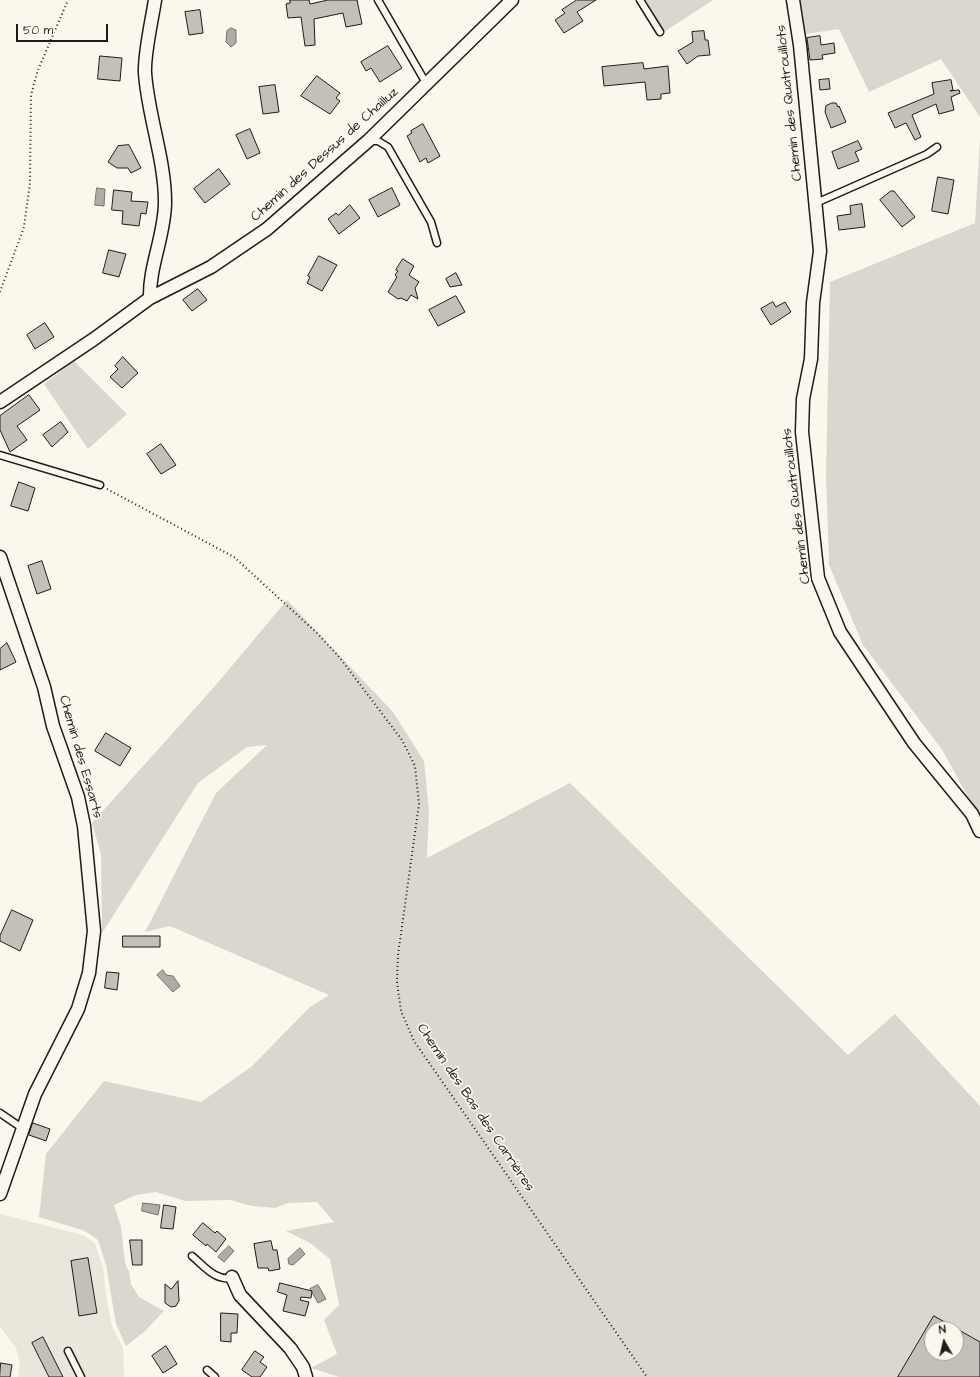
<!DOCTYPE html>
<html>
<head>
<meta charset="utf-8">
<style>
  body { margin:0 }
  #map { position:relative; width:980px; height:1377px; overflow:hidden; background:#fbf7ec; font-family:"Architects Daughter",sans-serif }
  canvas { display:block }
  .north { position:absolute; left:924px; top:1321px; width:40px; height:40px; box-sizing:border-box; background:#fbf7ec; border:1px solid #a29f99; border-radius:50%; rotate:352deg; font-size:11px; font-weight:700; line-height:16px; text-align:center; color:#1c1c1c }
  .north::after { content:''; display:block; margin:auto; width:14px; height:18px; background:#1c1c1c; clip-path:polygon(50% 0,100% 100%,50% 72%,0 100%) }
  .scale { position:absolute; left:16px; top:24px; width:92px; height:18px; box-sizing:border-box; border:2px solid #1c1c1c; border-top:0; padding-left:5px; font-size:12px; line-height:14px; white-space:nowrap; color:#1c1c1c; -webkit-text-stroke:3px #fbf7ec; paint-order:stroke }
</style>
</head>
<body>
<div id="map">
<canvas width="980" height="1377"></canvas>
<div class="north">N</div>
<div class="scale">50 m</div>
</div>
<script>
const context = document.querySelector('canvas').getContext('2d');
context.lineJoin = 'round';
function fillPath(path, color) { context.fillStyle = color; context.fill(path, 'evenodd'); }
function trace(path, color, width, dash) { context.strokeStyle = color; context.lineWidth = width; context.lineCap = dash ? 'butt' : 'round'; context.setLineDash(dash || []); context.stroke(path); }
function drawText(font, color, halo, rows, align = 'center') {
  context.font = font + ' "Architects Daughter",sans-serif'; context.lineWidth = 3.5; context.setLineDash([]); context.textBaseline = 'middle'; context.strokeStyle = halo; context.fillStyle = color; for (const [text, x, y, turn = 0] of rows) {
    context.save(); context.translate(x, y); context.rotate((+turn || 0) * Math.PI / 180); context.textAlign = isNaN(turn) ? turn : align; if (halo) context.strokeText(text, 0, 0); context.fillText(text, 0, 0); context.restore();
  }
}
fillPath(new Path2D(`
  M 0,1214 L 83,1235 L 95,1243 L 103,1268 L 107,1301 L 112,1326 L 123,1348 L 124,1377 L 18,1377 L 20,1364 L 16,1348 L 0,1327 Z`), '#eae6dc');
fillPath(new Path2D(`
  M 643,0 L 713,0 L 664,32 Z
  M 800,0 L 980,0 L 980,117 L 941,59 L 869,92 L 839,29 L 806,34 Z
  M 980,139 L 980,820 L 943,751 L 863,645 L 829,565 L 826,475 L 830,282 L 975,223 Z
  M 74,361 L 127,414 L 88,449 L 44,384 Z
  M 287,600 L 393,712 L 424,761 L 429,810 L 427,858 L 570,783 L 848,1055 L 895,1014 L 980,1106 L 980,1377 L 339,1377 L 311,1368 L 337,1354 L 324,1320 L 339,1305 L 330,1259 L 310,1243 L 286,1231 L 334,1222 L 317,1202 L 288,1203 L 275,1208 L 252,1206 L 230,1200 L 185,1201 L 156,1192 L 136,1195 L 114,1205 L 121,1227 L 125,1263 L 129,1272 L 131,1284 L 139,1297 L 164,1311 L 144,1332 L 126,1346 L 116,1324 L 106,1265 L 98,1240 L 85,1231 L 39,1217 L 46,1154 L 104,1081 L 201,1102 L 251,1067 L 310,1007 L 329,995 L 170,926 L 145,932 L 216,793 L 267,745 L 247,747 L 198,783 L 102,933 L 101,854 L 92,823 L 215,686 ZM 932,1329 L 956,1329 L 956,1353 L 932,1353 Z`), '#dad7ce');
const water = new Path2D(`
  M 231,28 L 236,30 L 236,43 L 231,47 L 226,42 L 227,31 Z
  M 97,188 L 105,189 L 104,206 L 95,205 Z
  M 163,970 L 166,975 L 173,976 L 180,986 L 173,992 L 157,975 Z
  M 143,1203 L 160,1205 L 158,1215 L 142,1211 Z
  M 229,1246 L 234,1251 L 224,1262 L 218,1257 Z
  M 300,1248 L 305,1254 L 293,1265 L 289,1264 L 288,1259 Z
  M 318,1285 L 326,1299 L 318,1303 L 310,1289 Z`);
fillPath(water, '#afaca5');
trace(water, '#74726e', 1);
const building = new Path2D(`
  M 290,0 L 309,0 L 310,4 L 328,0 L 357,0 L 362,24 L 346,27 L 343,13 L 314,19 L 315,45 L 305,46 L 301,17 L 288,18 L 286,4 L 290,3 Z
  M 577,0 L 596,0 L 577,12 L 583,21 L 564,33 L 555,20 L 565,13 L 562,10 Z
  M 200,10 L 203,33 L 189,35 L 185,12 Z
  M 704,31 L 705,40 L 708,40 L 710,55 L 698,56 L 687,64 L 678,51 L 693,42 L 692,32 Z
  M 820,36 L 821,45 L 834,43 L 835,53 L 822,55 L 823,59 L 810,60 L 807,38 Z
  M 388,46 L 402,68 L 380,82 L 371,68 L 366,71 L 361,62 Z
  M 100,56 L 122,58 L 120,81 L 98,79 Z
  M 643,63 L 644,69 L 668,66 L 670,93 L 661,94 L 661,99 L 647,100 L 645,82 L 604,86 L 602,67 Z
  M 317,76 L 340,93 L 336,98 L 340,101 L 330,114 L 301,96 Z
  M 829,79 L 830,89 L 820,90 L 819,80 Z
  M 951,80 L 953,90 L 950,91 L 959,90 L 960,93 L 951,97 L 954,110 L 939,114 L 936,104 L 912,115 L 921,137 L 915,140 L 906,123 L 895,128 L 888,113 L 934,94 L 932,83 Z
  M 275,85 L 279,112 L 263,114 L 259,87 Z
  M 832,103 L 836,103 L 838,107 L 839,106 L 846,122 L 831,128 L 825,112 L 826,106 Z
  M 423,124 L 440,156 L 428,163 L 426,158 L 420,162 L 407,136 L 412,133 L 411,131 Z
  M 250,129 L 260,153 L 247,159 L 236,135 Z
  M 858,141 L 862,149 L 855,152 L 859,161 L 838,169 L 832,152 Z
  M 129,145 L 141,168 L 131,173 L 128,168 L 117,168 L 108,162 L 118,146 Z
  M 219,169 L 230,184 L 205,203 L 194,189 Z
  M 938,177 L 954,180 L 948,214 L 932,211 Z
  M 392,188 L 400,205 L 378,217 L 369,200 Z
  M 114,190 L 132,192 L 131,201 L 148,202 L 146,214 L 141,213 L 139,226 L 122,224 L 123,211 L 112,210 Z
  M 891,191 L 894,191 L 915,217 L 902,227 L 880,200 Z
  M 862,204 L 865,227 L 839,230 L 837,216 L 851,214 L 850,206 Z
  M 350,205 L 360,218 L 339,234 L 328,219 L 336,213 L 338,215 Z
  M 109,250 L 126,254 L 119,277 L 103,273 Z
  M 319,256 L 337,265 L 322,291 L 307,283 L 310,277 L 308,276 Z
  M 403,259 L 414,266 L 409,275 L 419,282 L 415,288 L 418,299 L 411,295 L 407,301 L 401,298 L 398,299 L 388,292 L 397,277 L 395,275 L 398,271 L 396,270 Z
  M 456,273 L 462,285 L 450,287 L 446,279 Z
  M 198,289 L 207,300 L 192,311 L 183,300 Z
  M 456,296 L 465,312 L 438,326 L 429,310 Z
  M 773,302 L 776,307 L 785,302 L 791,312 L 771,325 L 761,309 Z
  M 45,323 L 54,337 L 35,349 L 27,335 Z
  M 123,357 L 138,373 L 122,388 L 110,377 L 118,369 L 115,366 Z
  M 29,395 L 40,410 L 17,426 L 27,440 L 10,452 L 0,430 L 0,416 Z
  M 61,422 L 68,432 L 52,447 L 43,435 Z
  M 161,444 L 176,465 L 161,474 L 147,454 Z
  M 19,482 L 35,488 L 28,511 L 11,506 Z
  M 42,561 L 51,589 L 37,594 L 28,566 Z
  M 7,643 L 16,662 L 0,670 L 0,649 Z
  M 106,733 L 131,748 L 120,766 L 95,751 Z
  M 12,910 L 33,920 L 20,951 L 0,941 L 0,936 Z
  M 123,936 L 160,936 L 160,947 L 123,947 Z
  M 107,972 L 119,973 L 117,990 L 105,988 Z
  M 33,1123 L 50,1129 L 46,1141 L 29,1135 Z
  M 164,1205 L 176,1207 L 173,1229 L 161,1228 Z
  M 203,1223 L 215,1233 L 217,1231 L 226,1239 L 216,1252 L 207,1244 L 206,1246 L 193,1235 Z
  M 130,1240 L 142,1240 L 142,1265 L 133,1265 Z
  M 271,1241 L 273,1250 L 277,1250 L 280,1269 L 269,1271 L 268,1268 L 258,1268 L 254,1244 Z
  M 88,1258 L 97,1313 L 79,1316 L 71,1261 Z
  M 178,1281 L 179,1301 L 176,1306 L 171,1307 L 165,1303 L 165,1284 L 171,1289 Z
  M 280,1283 L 312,1291 L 311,1298 L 301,1297 L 300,1300 L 309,1302 L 305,1316 L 283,1311 L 287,1295 L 278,1292 Z
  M 221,1313 L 238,1314 L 237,1333 L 231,1333 L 231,1342 L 221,1341 Z
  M 934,1316 L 980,1342 L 980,1377 L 898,1377 ZM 932,1329 L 956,1329 L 956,1353 L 932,1353 Z
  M 43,1337 L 63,1377 L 49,1377 L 32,1343 Z
  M 166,1346 L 177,1364 L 163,1373 L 152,1356 Z
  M 255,1351 L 264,1357 L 260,1362 L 267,1367 L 260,1377 L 252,1377 L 242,1370 Z
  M 1,1363 L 12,1365 L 10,1377 L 0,1377 Z`);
fillPath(building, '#c3c0b8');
trace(building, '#1c1c1c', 1);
const service = new Path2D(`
  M 378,0 L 426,83
  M 640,0 L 660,32
  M 369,141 L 378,141 L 388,147 L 431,222 L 437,243
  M 816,203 L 927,154 L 937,147
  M 0,455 L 100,485
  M 0,1113 L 22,1128
  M 192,1256 C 205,1267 215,1281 233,1278
  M 68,1351 L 81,1377
  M 207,1370 L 215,1377`);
const minor = new Path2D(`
  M 793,0 L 800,45 L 820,251 L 813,303 L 811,359 L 803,399 L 802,432 L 818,578 L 840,632 L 914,743 L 972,814 L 980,831
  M 150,298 C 149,266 165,235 165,202 C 165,159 148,116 145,73 C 144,54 152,20 155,0
  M 0,402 L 94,339 L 150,298 L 211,267 L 267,229 L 368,141 L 512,0
  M 0,557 L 44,687 L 53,726 L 78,797 L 84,826 L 94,931 L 89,973 L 78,1009 L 35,1094 L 0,1194
  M 232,1277 L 240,1295 L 290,1348 L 303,1367 L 306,1377`);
trace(service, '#1c1c1c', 9);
trace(minor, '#1c1c1c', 15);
trace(new Path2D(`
  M 0,292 L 24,227 L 30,183 L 31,95 L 38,70 L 68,0
  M 107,489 L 234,557 L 318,634 L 340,658 L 402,740 L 415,766 L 419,804 L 398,955 L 397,982 L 401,1011 L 414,1041 L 647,1377`), '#1c1c1c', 2, [1, 3]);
trace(service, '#fbf7ec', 6);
trace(minor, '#fbf7ec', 12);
drawText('14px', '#1c1c1c', '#fbf7ec', [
  ["Chemin des Quatrouillots",790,103,-96],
  ["Chemin des Dessus de Chailluz",325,155,-42],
  ["Chemin des Quatrouillots",797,506,-97],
  ["Chemin des Essarts",80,757,74],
  ["Chemin des Bas des Carrières",475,1108,56]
]);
</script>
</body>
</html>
